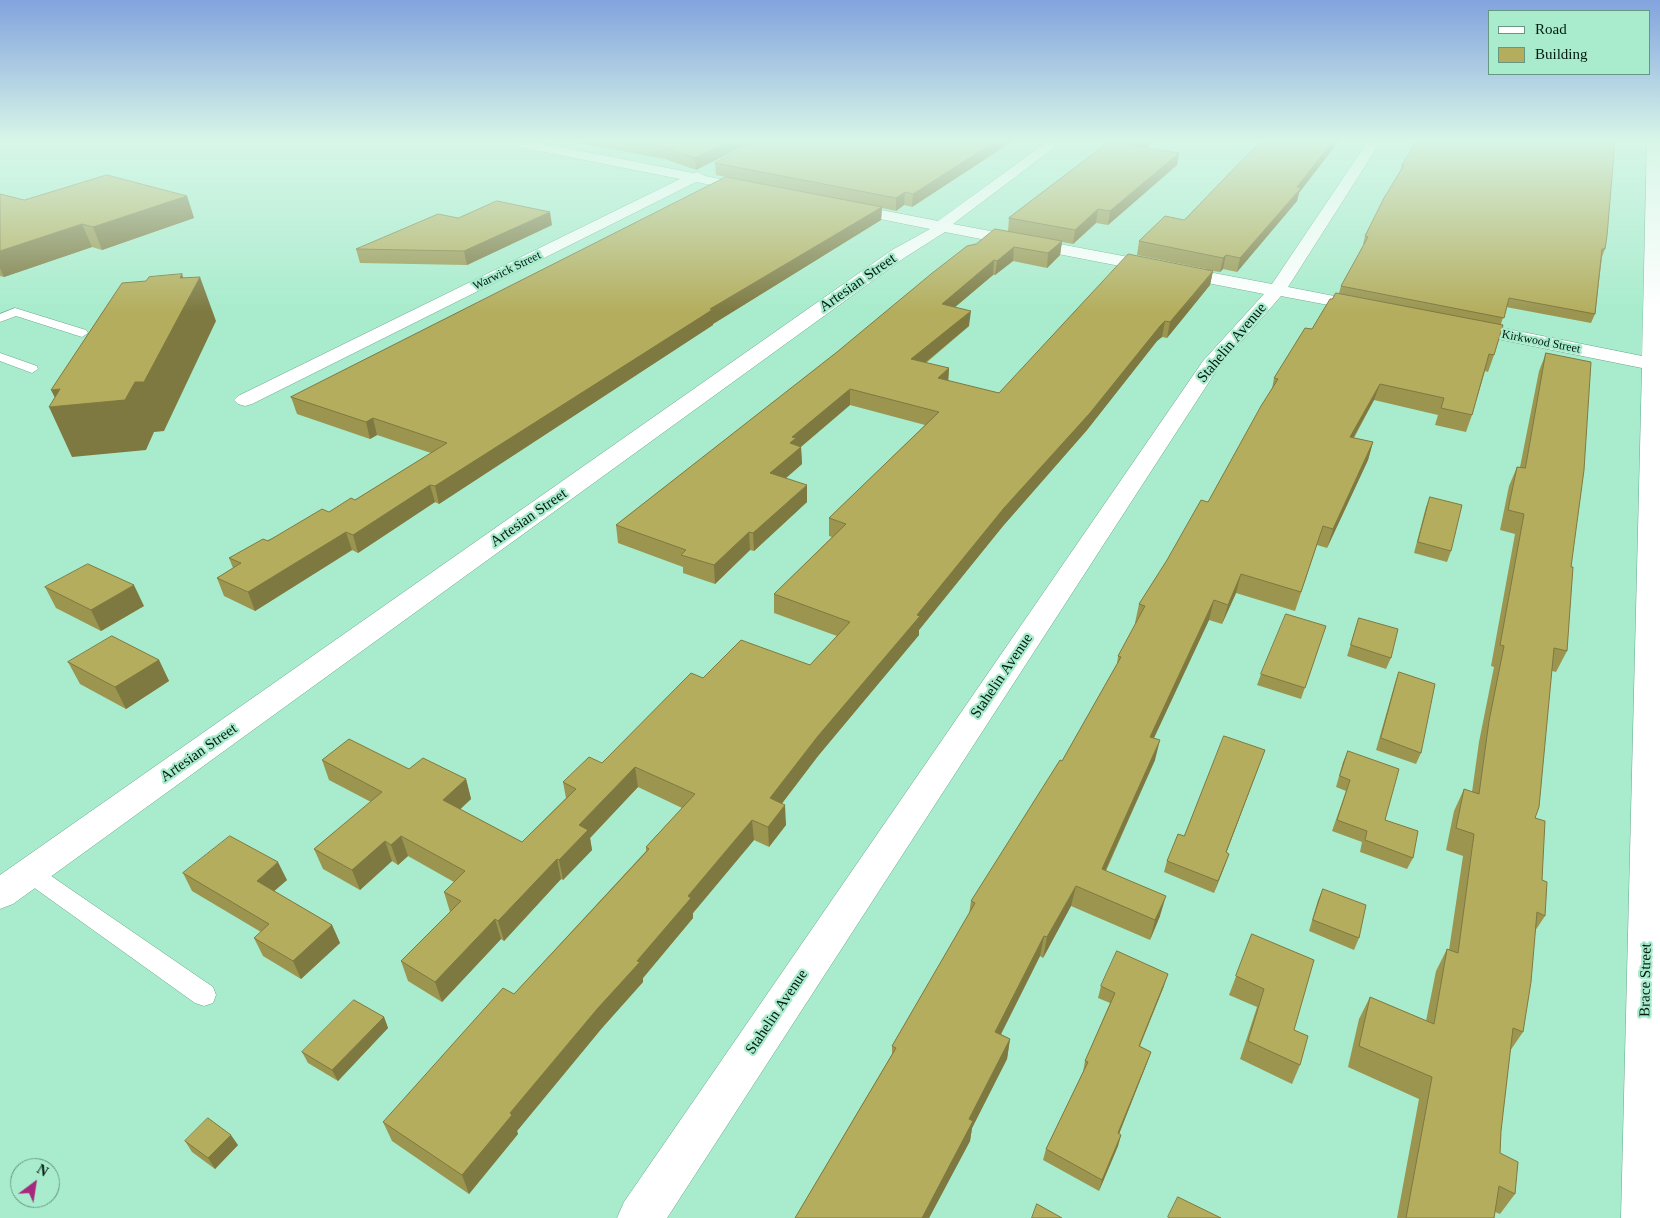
<!DOCTYPE html>
<html>
<head>
<meta charset="utf-8">
<style>
  body { margin:0 }
  #map { position:relative; width:1660px; height:1218px; overflow:hidden; background:#a9eccd; font-family:"Times New Roman",serif }
  canvas { display:block }
  .legend { position:absolute; left:1488px; top:10px; width:162px; height:65px; box-sizing:border-box; background:#a9eccd; border:1px solid #669881; margin:0; padding:6px 9px; list-style:none; font-size:15px; color:#011a10 }
  .legend li { display:flex; align-items:center; gap:10px; height:25px }
  .legend b { width:25px; border:1px solid #669881 }
  .north { position:absolute; left:10px; top:1158px; width:50px; height:50px; box-sizing:border-box; background:#a9eccd; border:1px solid #669881; border-radius:50%; rotate:31deg; font-size:14px; font-weight:700; line-height:20px; text-align:center; color:#011a10 }
  .north::after { content:''; display:block; margin:auto; width:18px; height:22px; background:#a5297d; clip-path:polygon(50% 0,100% 100%,50% 72%,0 100%) }
</style>
</head>
<body>
<div id="map">
<canvas width="1660" height="1218"></canvas>
<ul class="legend">
<li><b style="height:6px;background:#fff"></b>Road</li>
<li><b style="height:14px;background:#b4ad5d"></b>Building</li>
</ul>
<div class="north">N</div>
</div>
<script>
const context = document.querySelector('canvas').getContext('2d');
context.lineJoin = 'round';
function trace(path, color, width, dash) { context.strokeStyle = color; context.lineWidth = width; context.lineCap = dash ? 'butt' : 'round'; context.setLineDash(dash || []); context.stroke(path); }
function fillPath(path, color) { context.fillStyle = color; context.fill(path, 'evenodd'); }
function drawText(font, color, halo, rows, align = 'center') {
  context.font = font + ' "Times New Roman",serif'; context.lineWidth = 4.5; context.setLineDash([]); context.textBaseline = 'middle'; context.strokeStyle = halo; context.fillStyle = color; for (const [text, x, y, turn = 0] of rows) {
    context.save(); context.translate(x, y); context.rotate((+turn || 0) * Math.PI / 180); context.textAlign = isNaN(turn) ? turn : align; if (halo) context.strokeText(text, 0, 0); context.fillText(text, 0, 0); context.restore();
  }
}
const service = new Path2D(`
  M 15,308 L 86,330 L 88,333 L 82,337 L 16,316 L 0,322 L 0,314 Z
  M 0,353 L 37,366 L 38,369 L 32,373 L 0,361 Z
  M 30,864 L 38,867 L 213,987 L 216,995 L 213,1003 L 204,1006 L 195,1003 L 22,879 L 19,873 L 22,867 Z`);
const minor = new Path2D(`
  M 503,141 L 531,141 L 693,173 L 698,172 L 705,176 L 756,186 L 758,189 L 756,192 L 751,193 L 696,182 L 252,404 L 245,406 L 238,404 L 234,400 L 238,396 L 680,179 L 509,145 Z
  M 1048,141 L 1063,141 L 953,224 L 1272,284 L 1368,141 L 1381,141 L 1288,287 L 1365,302 L 1371,303 L 1374,307 L 1371,311 L 1365,312 L 1281,296 L 1218,368 L 667,1218 L 617,1218 L 624,1202 L 1203,361 L 1264,294 L 945,232 L 904,258 L 13,904 L 0,909 L 0,875 L 892,250 L 930,229 L 840,211 L 837,208 L 840,205 L 845,203 L 938,221 Z
  M 1647,141 L 1660,141 L 1660,1218 L 1621,1218 L 1642,368 L 1463,332 L 1456,330 L 1454,326 L 1456,322 L 1463,320 L 1642,356 Z`);
trace(service, '#66a78a', 1);
trace(minor, '#66a78a', 1);
fillPath(service, '#fff');
fillPath(minor, '#fff');
fillPath(new Path2D(`
  M 568,141 L 754,141 L 696,170 L 665,159 Z
  M 757,141 L 1013,141 L 912,207 L 904,205 L 896,211 L 882,208 L 881,220 L 713,324 L 713,325 L 439,504 L 435,502 L 358,553 L 352,550 L 255,611 L 224,596 L 217,578 L 233,568 L 229,558 L 355,500 L 431,453 L 377,435 L 370,439 L 297,414 L 291,397 L 726,177 L 716,175 L 715,163 Z
  M 1103,141 L 1154,141 L 1146,148 L 1179,153 L 1177,165 L 1108,225 L 1096,223 L 1073,244 L 1062,242 L 1060,255 L 1047,268 L 1013,261 L 995,275 L 993,275 L 955,307 L 969,326 L 926,363 L 949,368 L 948,381 L 999,393 L 1206,269 L 1137,255 L 1139,241 L 1184,220 L 1299,193 L 1297,201 L 1237,272 L 1223,269 L 1220,272 L 1213,271 L 1210,285 L 1167,338 L 1162,337 L 1157,341 L 1087,430 L 1003,526 L 919,630 L 919,635 L 818,756 L 782,803 L 786,825 L 769,847 L 754,840 L 693,913 L 693,918 L 643,978 L 643,982 L 602,1028 L 517,1131 L 518,1134 L 469,1194 L 392,1141 L 383,1122 L 514,994 L 646,851 L 646,847 L 682,808 L 638,787 L 590,838 L 592,850 L 563,880 L 561,879 L 504,941 L 501,939 L 442,1002 L 408,981 L 401,961 L 450,912 L 444,892 L 454,882 L 408,856 L 398,865 L 392,861 L 360,890 L 323,869 L 314,849 L 371,802 L 329,780 L 322,760 L 409,769 L 466,779 L 471,799 L 460,809 L 522,842 L 566,798 L 563,782 L 602,763 L 703,678 L 810,665 L 837,636 L 774,613 L 774,594 L 832,537 L 829,536 L 829,518 L 925,425 L 850,405 L 801,447 L 802,464 L 786,478 L 807,502 L 754,551 L 750,550 L 715,584 L 683,573 L 683,567 L 618,543 L 616,525 L 976,244 L 1008,231 L 1009,218 L 1103,146 Z
  M 1417,141 L 1605,249 L 1602,257 L 1595,314 L 1591,323 L 1506,307 L 1501,324 L 1494,355 L 1488,372 L 1485,371 L 1472,415 L 1466,432 L 1435,425 L 1438,415 L 1374,400 L 1354,438 L 1373,442 L 1368,460 L 1327,548 L 1317,545 L 1295,611 L 1236,593 L 1222,624 L 1209,620 L 1154,738 L 1155,760 L 1106,871 L 1160,916 L 1150,940 L 1071,906 L 1043,958 L 1040,956 L 1001,1034 L 1010,1039 L 1007,1059 L 972,1128 L 970,1141 L 929,1218 L 795,1218 L 892,1054 L 892,1046 L 969,914 L 971,901 L 1062,761 L 1117,664 L 1118,656 L 1136,624 L 1135,623 L 1139,604 L 1208,502 L 1272,389 L 1274,378 L 1312,329 L 1332,299 L 1339,293 L 1341,286 L 1364,244 L 1363,244 L 1365,236 L 1400,172 L 1402,165 Z
  M 0,194 L 24,200 L 187,196 L 194,218 L 102,250 L 92,247 L 4,277 L 0,276 Z
  M 458,218 L 552,225 L 467,265 L 360,263 L 356,249 Z
  M 1546,353 L 1571,567 L 1567,651 L 1556,672 L 1552,671 L 1535,818 L 1545,916 L 1535,931 L 1523,1032 L 1510,1051 L 1501,1131 L 1500,1153 L 1515,1194 L 1500,1214 L 1495,1212 L 1494,1218 L 1397,1218 L 1419,1099 L 1348,1067 L 1359,1019 L 1370,997 L 1426,1021 L 1436,971 L 1447,949 L 1449,950 L 1463,856 L 1446,850 L 1454,811 L 1464,789 L 1472,792 L 1479,742 L 1494,667 L 1491,666 L 1515,534 L 1500,530 L 1509,486 L 1517,467 L 1520,467 L 1539,371 Z
  M 1430,497 L 1451,551 L 1447,562 L 1414,553 L 1426,507 Z
  M 45,587 L 144,606 L 101,631 L 56,608 Z
  M 1359,618 L 1391,658 L 1386,669 L 1347,656 Z
  M 1326,626 L 1301,699 L 1257,685 L 1261,674 Z
  M 159,660 L 169,681 L 126,709 L 80,684 L 68,662 Z
  M 1399,672 L 1421,753 L 1416,764 L 1376,750 L 1395,683 Z
  M 1265,750 L 1226,853 L 1229,854 L 1225,865 L 1214,893 L 1164,872 L 1167,861 L 1184,836 Z
  M 1348,751 L 1385,820 L 1413,858 L 1407,869 L 1360,852 L 1362,842 L 1332,831 L 1346,791 L 1336,787 L 1343,762 Z
  M 183,873 L 287,880 L 274,891 L 332,925 L 340,943 L 301,979 L 263,956 L 254,938 L 261,932 L 192,891 Z
  M 1323,889 L 1359,938 L 1354,950 L 1309,931 L 1318,900 Z
  M 1252,934 L 1294,1030 L 1300,1065 L 1292,1084 L 1240,1059 L 1257,1007 L 1229,995 Z
  M 1101,986 L 1164,986 L 1140,1046 L 1151,1052 L 1147,1063 L 1119,1134 L 1121,1135 L 1118,1146 L 1099,1191 L 1043,1160 L 1046,1149 L 1083,1072 L 1085,1061 L 1110,1003 L 1098,998 Z
  M 384,1017 L 388,1028 L 338,1081 L 308,1063 L 302,1052 Z
  M 185,1141 L 238,1145 L 215,1169 L 192,1152 Z`), '#9b9550');
fillPath(new Path2D(`
  M 730,141 L 754,141 L 696,170 L 695,158 Z
  M 996,141 L 1013,141 L 912,207 L 913,194 Z
  M 1142,141 L 1154,141 L 1140,153 Z
  M 1333,141 L 1339,141 L 1299,193 L 1297,201 L 1237,272 L 1240,258 Z
  M 1179,153 L 1177,165 L 1108,225 L 1110,211 Z
  M 905,192 L 904,205 L 896,211 L 896,198 Z
  M 187,196 L 194,218 L 102,250 L 93,227 Z
  M 882,207 L 881,220 L 713,324 L 713,325 L 439,504 L 435,486 L 710,309 Z
  M 1098,209 L 1096,223 L 1073,244 L 1075,230 Z
  M 550,212 L 552,225 L 467,265 L 464,251 Z
  M 82,224 L 92,247 L 4,277 L 0,268 L 0,251 Z
  M 1062,241 L 1060,255 L 1047,268 L 1048,253 Z
  M 1014,247 L 1013,261 L 995,275 L 997,261 Z
  M 1226,255 L 1223,269 L 1220,272 L 1223,258 Z
  M 994,260 L 993,275 L 941,319 L 942,304 Z
  M 1213,271 L 1210,285 L 1167,338 L 1170,322 Z
  M 182,274 L 190,296 L 200,277 L 216,321 L 164,431 L 154,432 L 146,450 L 72,457 L 49,407 L 59,406 L 51,390 L 60,389 L 180,278 Z
  M 971,311 L 969,326 L 910,375 L 911,359 Z
  M 1165,321 L 1162,337 L 1157,341 L 1087,430 L 1003,526 L 919,630 L 919,635 L 818,756 L 771,818 L 770,798 L 818,736 L 1004,508 L 1160,326 Z
  M 949,368 L 948,384 L 938,378 Z
  M 1380,384 L 1374,400 L 1344,454 L 1350,437 Z
  M 850,389 L 850,405 L 797,450 L 801,447 L 802,464 L 771,491 L 770,473 L 790,443 L 792,437 Z
  M 373,418 L 377,435 L 370,439 L 366,422 Z
  M 1373,442 L 1368,460 L 1327,548 L 1333,529 Z
  M 430,485 L 435,502 L 358,553 L 353,535 Z
  M 807,485 L 807,502 L 754,551 L 753,533 Z
  M 346,532 L 352,550 L 255,611 L 248,592 Z
  M 749,532 L 750,550 L 715,584 L 714,565 Z
  M 1241,574 L 1236,593 L 1222,624 L 1228,605 Z
  M 134,585 L 144,606 L 101,631 L 91,610 Z
  M 1214,600 L 1209,620 L 1145,757 L 1150,737 Z
  M 159,660 L 169,681 L 126,709 L 115,687 Z
  M 1160,740 L 1155,760 L 1097,889 L 1102,869 Z
  M 1265,750 L 1261,761 L 1222,864 L 1226,852 Z
  M 635,767 L 638,787 L 590,838 L 592,850 L 563,880 L 559,860 L 579,825 Z
  M 466,779 L 471,799 L 449,820 L 443,800 Z
  M 785,805 L 786,825 L 769,847 L 768,827 Z
  M 752,820 L 754,840 L 693,913 L 693,918 L 643,978 L 643,982 L 602,1028 L 517,1131 L 518,1134 L 469,1194 L 462,1175 L 510,1113 L 637,961 L 688,896 Z
  M 401,836 L 408,856 L 398,865 L 391,845 Z
  M 385,841 L 392,861 L 360,890 L 352,870 Z
  M 1229,854 L 1225,865 L 1214,893 L 1218,881 Z
  M 557,859 L 561,879 L 504,941 L 498,921 Z
  M 278,862 L 287,880 L 265,899 L 257,881 Z
  M 1076,886 L 1071,906 L 1043,958 L 1047,937 Z
  M 1166,896 L 1160,916 L 1150,940 L 1155,920 Z
  M 495,919 L 501,939 L 442,1002 L 435,982 Z
  M 332,925 L 340,943 L 301,979 L 293,961 Z
  M 1044,936 L 1040,956 L 992,1052 L 995,1032 Z
  M 1168,974 L 1164,986 L 1135,1057 L 1139,1046 Z
  M 384,1017 L 388,1028 L 338,1081 L 332,1070 Z
  M 1010,1039 L 1007,1059 L 972,1128 L 970,1141 L 929,1218 L 922,1218 L 969,1119 Z
  M 1151,1052 L 1147,1063 L 1115,1144 L 1118,1133 Z
  M 231,1135 L 238,1145 L 215,1169 L 208,1158 Z
  M 1121,1135 L 1118,1146 L 1099,1191 L 1102,1180 Z`), '#7e7941');
const building = new Path2D(`
  M 630,141 L 730,141 L 695,158 L 664,147 Z
  M 757,141 L 996,141 L 913,194 L 905,192 L 896,198 L 715,163 Z
  M 1261,141 L 1333,141 L 1297,187 L 1301,188 L 1240,258 L 1226,255 L 1223,258 L 1139,241 L 1165,216 L 1184,220 Z
  M 1417,141 L 1615,141 L 1607,236 L 1605,249 L 1602,249 L 1595,314 L 1509,298 L 1504,318 L 1341,286 L 1368,237 L 1365,236 L 1384,198 L 1404,165 L 1402,165 Z
  M 1109,142 L 1179,153 L 1110,211 L 1098,209 L 1075,230 L 1009,218 Z
  M 107,175 L 187,196 L 93,227 L 82,224 L 0,251 L 0,194 L 24,200 Z
  M 726,177 L 882,207 L 710,309 L 712,310 L 435,486 L 430,485 L 353,535 L 346,532 L 248,592 L 217,578 L 241,563 L 229,558 L 263,539 L 268,541 L 322,509 L 329,512 L 351,498 L 355,500 L 447,443 L 373,418 L 366,422 L 291,397 Z
  M 497,201 L 550,212 L 464,251 L 356,249 L 438,214 L 458,218 Z
  M 995,229 L 1062,241 L 1048,253 L 1014,247 L 997,261 L 994,260 L 942,304 L 971,311 L 911,359 L 949,368 L 938,378 L 999,393 L 1128,254 L 1213,271 L 1170,322 L 1165,321 L 1160,326 L 1090,413 L 1004,508 L 917,615 L 920,616 L 818,736 L 770,798 L 785,805 L 768,827 L 752,820 L 688,896 L 691,898 L 637,961 L 640,962 L 598,1008 L 510,1113 L 512,1115 L 462,1175 L 383,1122 L 503,988 L 514,994 L 649,849 L 646,847 L 695,794 L 635,767 L 579,825 L 588,830 L 559,860 L 557,859 L 498,921 L 495,919 L 435,982 L 401,961 L 461,901 L 444,892 L 465,871 L 401,836 L 391,845 L 385,841 L 352,870 L 314,849 L 382,792 L 322,760 L 349,739 L 409,769 L 423,758 L 466,779 L 443,800 L 522,842 L 576,789 L 563,782 L 589,757 L 602,763 L 691,673 L 703,678 L 741,640 L 810,665 L 850,622 L 774,594 L 846,524 L 829,518 L 939,412 L 850,389 L 792,437 L 796,438 L 790,443 L 801,447 L 770,473 L 807,485 L 753,533 L 749,532 L 714,565 L 681,555 L 686,550 L 616,525 L 837,352 L 931,274 L 967,246 L 976,244 Z
  M 182,274 L 180,278 L 200,277 L 144,382 L 135,382 L 125,400 L 49,407 L 60,389 L 51,390 L 122,283 L 146,281 L 149,277 Z
  M 1336,293 L 1503,325 L 1494,355 L 1489,354 L 1472,415 L 1441,408 L 1444,398 L 1380,384 L 1350,437 L 1373,442 L 1333,529 L 1323,526 L 1301,592 L 1241,574 L 1228,605 L 1214,600 L 1150,737 L 1160,740 L 1102,869 L 1166,896 L 1155,920 L 1076,886 L 1047,937 L 1044,936 L 995,1032 L 1010,1039 L 969,1119 L 973,1121 L 922,1218 L 795,1218 L 896,1048 L 892,1046 L 975,903 L 971,901 L 1060,760 L 1062,761 L 1121,657 L 1118,656 L 1145,606 L 1139,604 L 1167,560 L 1201,500 L 1208,502 L 1261,406 L 1278,379 L 1274,378 L 1305,328 L 1312,329 L 1330,299 L 1332,299 Z
  M 1546,353 L 1591,362 L 1584,470 L 1571,567 L 1573,567 L 1567,651 L 1554,648 L 1539,807 L 1535,818 L 1545,821 L 1542,880 L 1547,882 L 1545,916 L 1537,912 L 1531,982 L 1523,1032 L 1513,1028 L 1501,1131 L 1500,1153 L 1518,1162 L 1515,1194 L 1499,1186 L 1494,1218 L 1406,1218 L 1432,1077 L 1359,1046 L 1370,997 L 1434,1024 L 1447,949 L 1458,953 L 1474,834 L 1456,828 L 1464,789 L 1479,794 L 1489,721 L 1504,646 L 1500,645 L 1524,514 L 1508,510 L 1517,467 L 1525,468 Z
  M 1430,497 L 1462,505 L 1451,551 L 1418,542 Z
  M 88,564 L 134,585 L 91,610 L 45,587 Z
  M 1286,614 L 1326,626 L 1305,688 L 1261,674 Z
  M 1359,618 L 1398,629 L 1391,658 L 1351,645 Z
  M 112,636 L 159,660 L 115,687 L 68,662 Z
  M 1399,672 L 1435,684 L 1421,753 L 1381,738 Z
  M 1224,736 L 1265,750 L 1226,852 L 1229,854 L 1218,881 L 1167,861 L 1178,834 L 1184,836 Z
  M 1348,751 L 1399,769 L 1385,820 L 1418,831 L 1413,858 L 1365,840 L 1367,831 L 1337,820 L 1350,780 L 1340,776 Z
  M 230,836 L 278,862 L 257,881 L 332,925 L 293,961 L 254,938 L 269,924 L 183,873 Z
  M 1323,889 L 1366,905 L 1359,938 L 1313,920 Z
  M 1252,934 L 1314,960 L 1294,1030 L 1308,1036 L 1300,1065 L 1248,1041 L 1264,989 L 1236,976 Z
  M 1117,951 L 1168,974 L 1139,1046 L 1151,1052 L 1118,1133 L 1121,1135 L 1102,1180 L 1046,1149 L 1088,1062 L 1085,1061 L 1115,993 L 1101,986 Z
  M 354,1000 L 384,1017 L 332,1070 L 302,1052 Z
  M 208,1118 L 231,1135 L 208,1158 L 185,1141 Z
  M 1178,1197 L 1221,1218 L 1170,1218 L 1168,1217 Z
  M 1037,1204 L 1062,1218 L 1032,1218 Z`);
fillPath(building, '#b4ad5d');
trace(building, '#7e7941', 1);
const sky = context.createLinearGradient(0, 0, 0, 312);
sky.addColorStop(0, '#82a3de');
sky.addColorStop(0.45, '#d8f6e8');
sky.addColorStop(1, '#d8f6e800');
context.fillStyle = sky;
context.fillRect(0, 0, 1660, 312);
drawText('12px', '#011a10', '#a9eccd', [
  ["Warwick Street",507,271,-26],
  ["Kirkwood Street",1541,342,11]
]);
drawText('15px', '#011a10', '#a9eccd', [
  ["Artesian Street",858,283,-35],
  ["Stahelin Avenue",1232,343,-50],
  ["Artesian Street",529,518,-35],
  ["Stahelin Avenue",1002,676,-56],
  ["Artesian Street",199,753,-35],
  ["Brace Street",1646,980,-89],
  ["Stahelin Avenue",777,1012,-56]
]);
</script>
</body>
</html>
